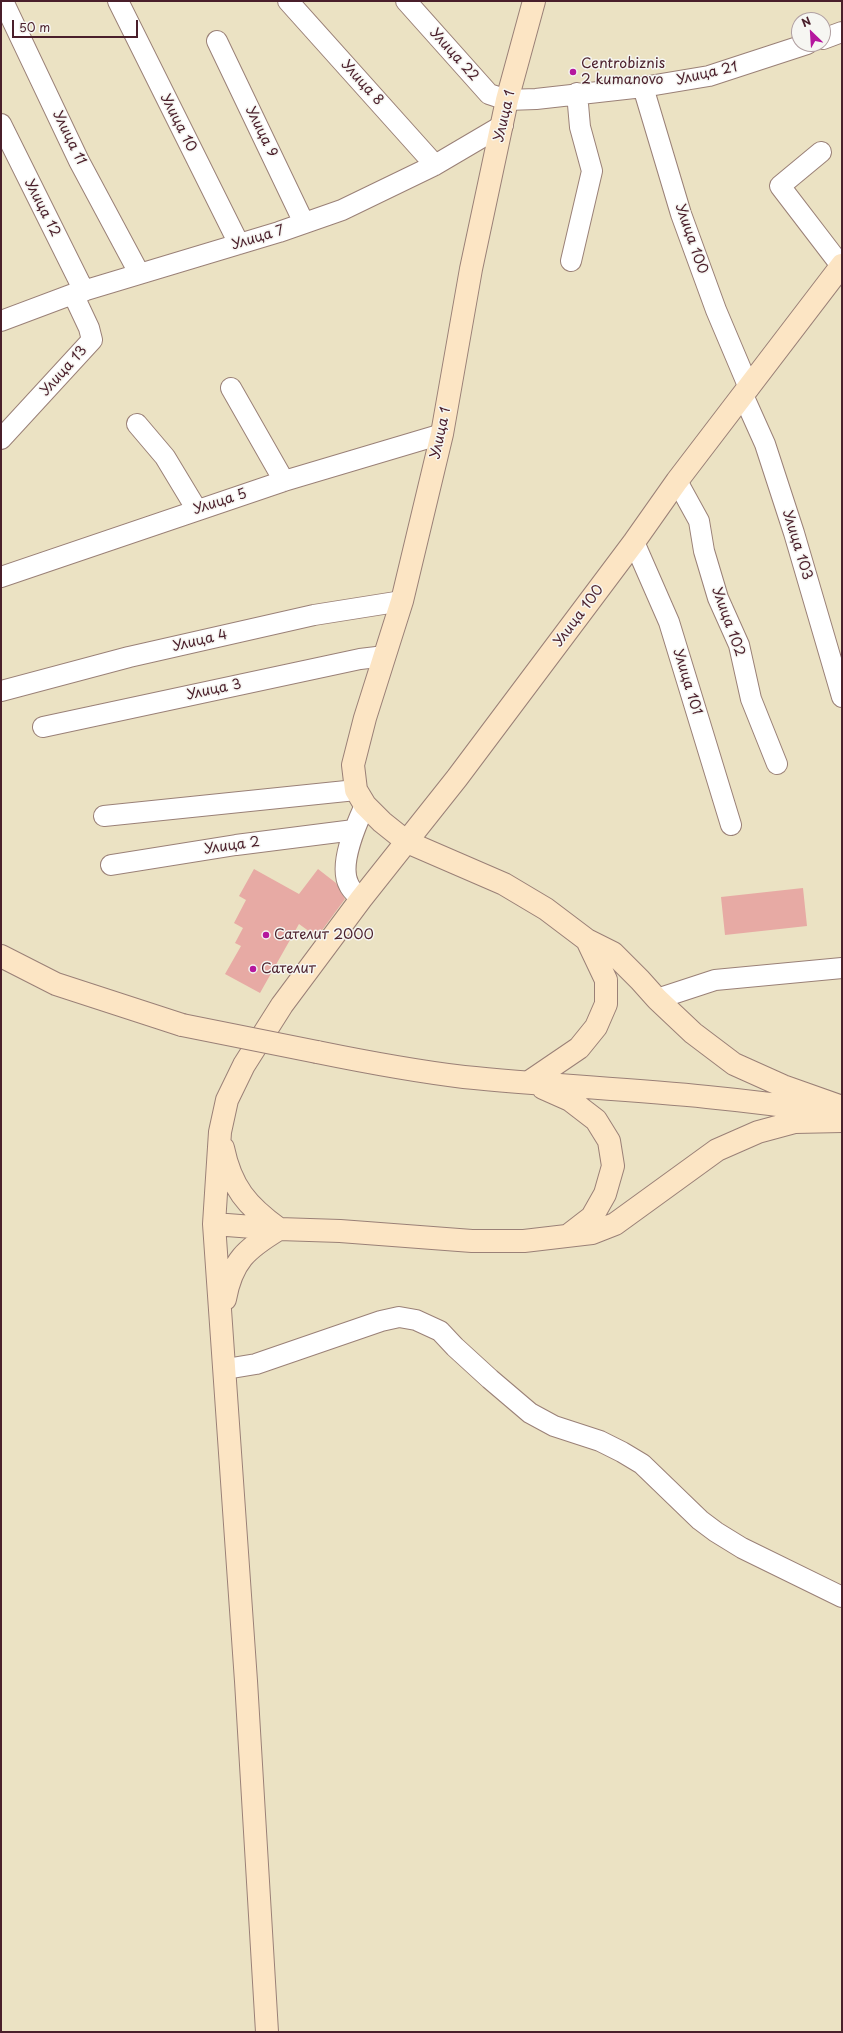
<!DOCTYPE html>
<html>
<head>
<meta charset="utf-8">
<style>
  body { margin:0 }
  #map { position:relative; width:843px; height:2033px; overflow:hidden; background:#ebe2c3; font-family:"Playpen Sans",sans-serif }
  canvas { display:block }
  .frame { position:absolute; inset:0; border:2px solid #4a1f2b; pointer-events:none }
  .north { position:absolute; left:791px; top:12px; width:40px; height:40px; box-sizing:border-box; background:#f6f6f2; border:1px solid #b1a0a2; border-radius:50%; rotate:335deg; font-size:11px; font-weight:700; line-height:16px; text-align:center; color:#4a1f2b }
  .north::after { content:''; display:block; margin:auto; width:14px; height:18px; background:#b5179e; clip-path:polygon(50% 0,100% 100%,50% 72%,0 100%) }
  .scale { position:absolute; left:12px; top:20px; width:126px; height:18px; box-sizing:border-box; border:2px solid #4a1f2b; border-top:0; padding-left:5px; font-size:12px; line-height:14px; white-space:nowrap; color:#4a1f2b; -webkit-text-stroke:3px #f6f6f2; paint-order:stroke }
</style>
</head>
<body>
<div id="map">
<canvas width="843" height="2033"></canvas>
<div class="frame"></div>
<div class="north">N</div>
<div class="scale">50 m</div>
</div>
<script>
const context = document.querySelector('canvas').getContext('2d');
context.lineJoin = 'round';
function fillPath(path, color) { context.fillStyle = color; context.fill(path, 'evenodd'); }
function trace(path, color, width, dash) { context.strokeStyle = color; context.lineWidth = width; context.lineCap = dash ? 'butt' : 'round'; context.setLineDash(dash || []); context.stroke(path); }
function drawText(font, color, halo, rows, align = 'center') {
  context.font = font + ' "Playpen Sans",sans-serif'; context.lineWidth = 3; context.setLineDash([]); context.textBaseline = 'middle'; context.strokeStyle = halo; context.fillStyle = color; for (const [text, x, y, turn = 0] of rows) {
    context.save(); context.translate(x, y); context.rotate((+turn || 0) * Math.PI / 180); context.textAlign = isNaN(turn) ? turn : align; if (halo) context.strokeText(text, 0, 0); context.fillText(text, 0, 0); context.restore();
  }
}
fillPath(new Path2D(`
  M 254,869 L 299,894 L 318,869 L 336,883 L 345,899 L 317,937 L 299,924 L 260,993 L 225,974 L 241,946 L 235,943 L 243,928 L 234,923 L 246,900 L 239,896 Z
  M 803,888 L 807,926 L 725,935 L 721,897 Z`), '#e7aaa4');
const street = new Path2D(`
  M 3,1 L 79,161 L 139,273
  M 118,1 L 239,244
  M 288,1 L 435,165
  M 406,1 L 489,94 L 507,100 L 536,99 L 643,87 L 709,76 L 807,44
  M 823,39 L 842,32
  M 217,41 L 304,223
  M 643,87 L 681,214 L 716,310 L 749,388
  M 1,124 L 84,291
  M 821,152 L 780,186 L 842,267
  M 571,261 L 592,171 L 580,127 L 577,93
  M 1,321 L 73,294 L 279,232 L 342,210 L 435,165 L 503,125
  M 231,388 L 284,481
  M 743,395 L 765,444 L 794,533 L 842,697
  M 137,424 L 165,457 L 197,510
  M 1,439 L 92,340 L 89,328 L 73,294
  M 677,481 L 699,521 L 704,551 L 718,598 L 739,645 L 751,699 L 777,764
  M 634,542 L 669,622 L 731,825
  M 1,577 L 284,481 L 442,434
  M 1,691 L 129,657 L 314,615 L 402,601
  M 43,727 L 360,659 L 385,656
  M 104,816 L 356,790
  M 111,865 L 236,845 L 354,830
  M 361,899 C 357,895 351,890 349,885 C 338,865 356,825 365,805
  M 657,999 L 715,980 L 842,968
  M 226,1369 L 256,1364 L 381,1321 L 399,1317 L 416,1320 L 440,1331 L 455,1347 L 490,1379 L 530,1413 L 554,1426 L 600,1441 L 622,1452 L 642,1464 L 700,1520 L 716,1532 L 742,1548 L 842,1597`);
const secondary = new Path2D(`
  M 534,1 L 507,100 L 471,269 L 442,434 L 402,601 L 365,718 L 353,765 L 356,790 L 365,805 L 382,822 L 407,842 L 504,884 L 546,909 L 587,940 L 613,953 L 640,980 L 657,999 L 693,1033 L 734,1064 L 783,1086 L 842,1107
  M 1,956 L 56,984 L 182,1025
  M 317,1052 C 366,1062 414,1071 464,1077 C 584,1089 705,1092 825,1112
  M 529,1082 L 579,1048 L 596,1027 L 606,1004 L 606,980 L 587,940
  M 543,1088 L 570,1100 L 596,1120 L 609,1141 L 613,1166 L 605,1194 L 592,1217 L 570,1234
  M 223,1148 C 231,1187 247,1206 279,1229
  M 214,1224 L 279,1229 L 340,1231 L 472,1241 L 524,1241 L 592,1233 L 615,1224 L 717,1150 L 758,1132 L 795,1122 L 842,1121
  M 225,1299 C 232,1261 246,1249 279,1229
  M 267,2032 L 246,1681 L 214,1224 L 220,1132 L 227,1100 L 244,1065 L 282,1005 L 361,899 L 457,778 L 634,542 L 677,481 L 842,265`);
trace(street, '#9a8077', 22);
trace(secondary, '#9a8077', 24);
trace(street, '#fff', 20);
trace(secondary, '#fce5c4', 22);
const secondaryBridge = new Path2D(`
  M 182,1025 L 317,1052`);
trace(secondaryBridge, '#9a8077', 24, []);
trace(secondaryBridge, '#fce5c4', 22);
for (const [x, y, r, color] of [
  [573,72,4,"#b5179e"],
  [266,935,4,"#b5179e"],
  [253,969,4,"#b5179e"]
]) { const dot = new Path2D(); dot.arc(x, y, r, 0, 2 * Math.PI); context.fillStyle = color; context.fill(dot); trace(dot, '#f6f6f2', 1.5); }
drawText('14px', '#4a1f2b', '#f6f6f2', [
  ["Улица 22",454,55,48],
  ["Улица 21",707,74,-13],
  ["Улица 8",362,83,48],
  ["Улица 1",505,116,-77],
  ["Улица 10",178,123,63],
  ["Улица 9",261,132,64],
  ["Улица 11",69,138,64],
  ["Улица 12",42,208,63],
  ["Улица 7",258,238,-17],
  ["Улица 100",691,239,71],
  ["Улица 13",64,371,-48],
  ["Улица 1",441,433,-78],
  ["Улица 5",220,502,-18],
  ["Улица 103",797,545,73],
  ["Улица 100",579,616,-53],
  ["Улица 102",728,622,70],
  ["Улица 4",200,641,-13],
  ["Улица 101",687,682,73],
  ["Улица 3",214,690,-12],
  ["Улица 2",232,846,-8]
]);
drawText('14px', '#4a1f2b', '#f6f6f2', [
  ["Centrobiznis",581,64],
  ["2 kumanovo",581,80],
  ["Сателит 2000",274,935],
  ["Сателит",261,969]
], 'left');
</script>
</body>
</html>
